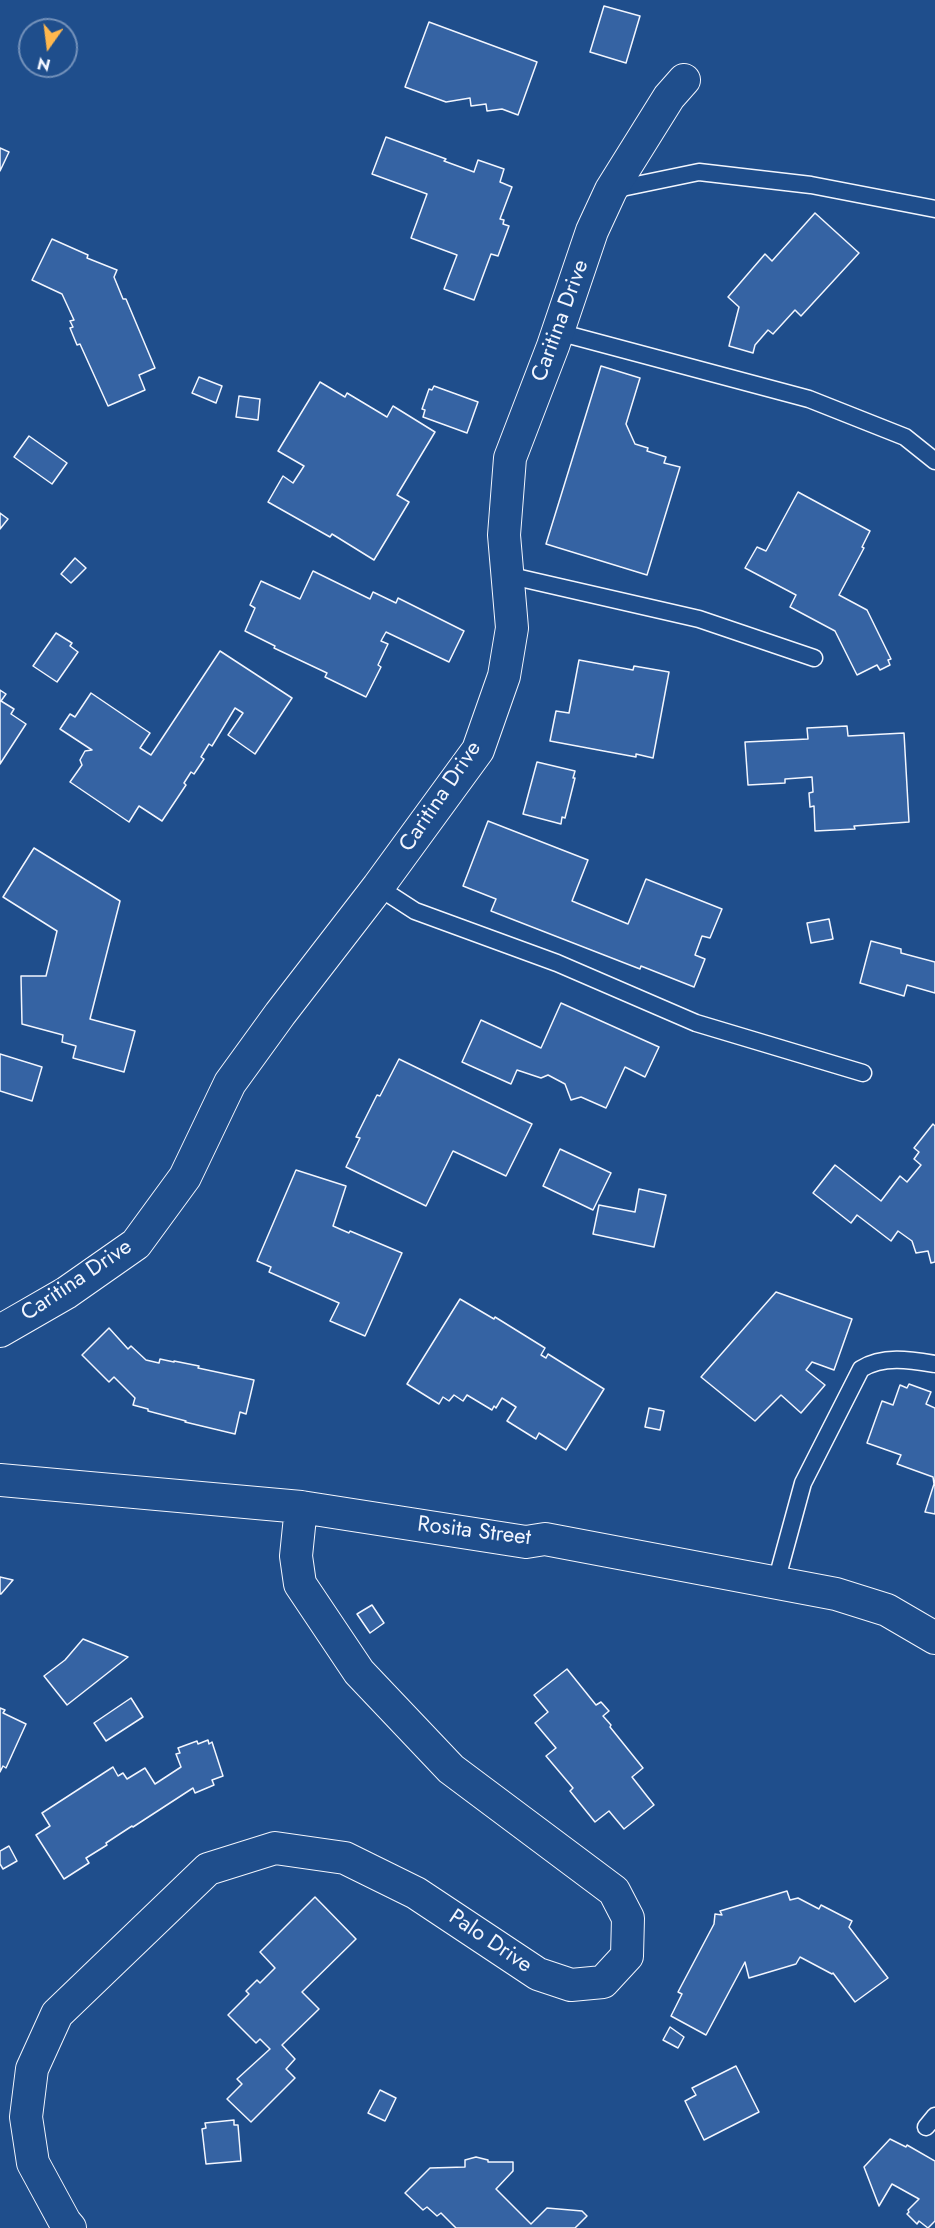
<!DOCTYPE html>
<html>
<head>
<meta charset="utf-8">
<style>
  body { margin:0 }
  #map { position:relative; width:935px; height:2228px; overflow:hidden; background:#1f4e8c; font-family:Jost,sans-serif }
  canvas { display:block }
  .north { position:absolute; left:18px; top:18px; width:60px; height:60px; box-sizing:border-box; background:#1f4e8c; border:2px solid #7391ba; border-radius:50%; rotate:194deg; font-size:16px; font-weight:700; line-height:24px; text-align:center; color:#f2f6ff }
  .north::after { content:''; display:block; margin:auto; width:21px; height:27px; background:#ffb74d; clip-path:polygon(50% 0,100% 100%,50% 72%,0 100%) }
</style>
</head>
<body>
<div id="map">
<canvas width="935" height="2228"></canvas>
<div class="north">N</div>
</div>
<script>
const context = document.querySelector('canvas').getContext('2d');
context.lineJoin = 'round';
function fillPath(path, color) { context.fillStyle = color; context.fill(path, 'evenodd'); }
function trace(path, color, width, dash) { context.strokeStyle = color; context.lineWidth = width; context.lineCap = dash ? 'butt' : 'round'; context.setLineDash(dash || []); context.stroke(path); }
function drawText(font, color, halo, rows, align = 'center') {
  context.font = font + ' Jost,sans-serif'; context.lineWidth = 4.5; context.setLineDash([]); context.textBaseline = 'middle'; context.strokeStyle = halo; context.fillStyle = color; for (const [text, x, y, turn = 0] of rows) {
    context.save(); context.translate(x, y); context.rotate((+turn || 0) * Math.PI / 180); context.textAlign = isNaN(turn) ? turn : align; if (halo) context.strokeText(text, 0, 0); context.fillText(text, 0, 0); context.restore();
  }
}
const building = new Path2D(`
  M 604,6 L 640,16 L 626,63 L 590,52 Z
  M 429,22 L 537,62 L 518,115 L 502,109 L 487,111 L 486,104 L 471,106 L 470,98 L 446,102 L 405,87 Z
  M 386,137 L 446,159 L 444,161 L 474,172 L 478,160 L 504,169 L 500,182 L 512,187 L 500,219 L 504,220 L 503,224 L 509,226 L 498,256 L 491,254 L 474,300 L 444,289 L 457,255 L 411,238 L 427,194 L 372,174 Z
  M 0,148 L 9,152 L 0,171 Z
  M 815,213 L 859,253 L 801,316 L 795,310 L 773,334 L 768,330 L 755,345 L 753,353 L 729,346 L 739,307 L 728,297 L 765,254 L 772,261 Z
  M 52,239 L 88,255 L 87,258 L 117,270 L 114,277 L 123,299 L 126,299 L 155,368 L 139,375 L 145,390 L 108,406 L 80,344 L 77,345 L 70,328 L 73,327 L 70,321 L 74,320 L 62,294 L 32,280 Z
  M 601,366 L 640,378 L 626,424 L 635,444 L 648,448 L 647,451 L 666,457 L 664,463 L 680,467 L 647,575 L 546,544 Z
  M 199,377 L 222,386 L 216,403 L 192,393 Z
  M 320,382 L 345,397 L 347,393 L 387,417 L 393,406 L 435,432 L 397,495 L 409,502 L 374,560 L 332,534 L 330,537 L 268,502 L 283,476 L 293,483 L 304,466 L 278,451 Z
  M 434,386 L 478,402 L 467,433 L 423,417 L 425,410 L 422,409 L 429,389 L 432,390 Z
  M 239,396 L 260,399 L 258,420 L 236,417 Z
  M 29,436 L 67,463 L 52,484 L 14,457 Z
  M 798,492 L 870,531 L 862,547 L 864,548 L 839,595 L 867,610 L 891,659 L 888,660 L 890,665 L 880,670 L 877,665 L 857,675 L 835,631 L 790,607 L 796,595 L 745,568 L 757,547 L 766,551 Z
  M 0,513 L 8,519 L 0,529 Z
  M 75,558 L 86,568 L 71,583 L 61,574 Z
  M 313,571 L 370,599 L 373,592 L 396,603 L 398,598 L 464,631 L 449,662 L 386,632 L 381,641 L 388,644 L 378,665 L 381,667 L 366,697 L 325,677 L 327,673 L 274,648 L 275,646 L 245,631 L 255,608 L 250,605 L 261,581 L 300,599 Z
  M 56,633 L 72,643 L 70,646 L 78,652 L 57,682 L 33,666 Z
  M 220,651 L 292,698 L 255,754 L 228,735 L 243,713 L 235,708 L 212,746 L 209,744 L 201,757 L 204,759 L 194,774 L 191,772 L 184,783 L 186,785 L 162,821 L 139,806 L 129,822 L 70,782 L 82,765 L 80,760 L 85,751 L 92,750 L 60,729 L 70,714 L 75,717 L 91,693 L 150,733 L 140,748 L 151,755 Z
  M 579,660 L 633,670 L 634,666 L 669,672 L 653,758 L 636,754 L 636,757 L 550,741 L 556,711 L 569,713 Z
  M 0,690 L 6,694 L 1,701 L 14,709 L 11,714 L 26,724 L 0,764 Z
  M 847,726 L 848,736 L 904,733 L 909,822 L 854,826 L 855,829 L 815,831 L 814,806 L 810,807 L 809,793 L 813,792 L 812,777 L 785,779 L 785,783 L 748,785 L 745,742 L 808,739 L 807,728 Z
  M 537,762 L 575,771 L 573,778 L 575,778 L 565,818 L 562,817 L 561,824 L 523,814 Z
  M 488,821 L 588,860 L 572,901 L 628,924 L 646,879 L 722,909 L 710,938 L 702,936 L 695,955 L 705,959 L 694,987 L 641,966 L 640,969 L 491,911 L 496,899 L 463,886 Z
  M 34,848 L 120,901 L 90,1019 L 135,1031 L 124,1072 L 73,1058 L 76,1046 L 62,1042 L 63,1035 L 22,1024 L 21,976 L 46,976 L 57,931 L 3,897 Z
  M 829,919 L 833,939 L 811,943 L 807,923 Z
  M 871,941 L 901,949 L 901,953 L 935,962 L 935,993 L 907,985 L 904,996 L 860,983 Z
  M 561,1003 L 659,1047 L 645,1077 L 625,1067 L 606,1108 L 581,1097 L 571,1100 L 565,1084 L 548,1075 L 541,1078 L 517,1070 L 511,1084 L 462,1062 L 481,1020 L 541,1048 Z
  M 0,1054 L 42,1067 L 32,1101 L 0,1091 Z
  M 399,1059 L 532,1124 L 506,1176 L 453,1151 L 426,1206 L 346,1167 L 360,1138 L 356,1137 L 377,1095 L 380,1096 Z
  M 933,1124 L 935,1126 L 935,1262 L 931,1263 L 928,1251 L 916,1253 L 912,1241 L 898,1231 L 891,1241 L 857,1215 L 851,1223 L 813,1193 L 835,1165 L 881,1201 L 900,1176 L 907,1182 L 921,1165 L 914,1159 L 919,1152 L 914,1148 Z
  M 560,1149 L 611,1173 L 593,1210 L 543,1186 Z
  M 296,1170 L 346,1186 L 333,1226 L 349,1233 L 350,1231 L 402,1253 L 365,1336 L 330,1321 L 339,1303 L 269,1272 L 271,1267 L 257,1261 Z
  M 639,1189 L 666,1195 L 654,1247 L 593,1234 L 599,1205 L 635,1212 Z
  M 776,1292 L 852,1319 L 834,1370 L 812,1362 L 806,1370 L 825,1385 L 801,1413 L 781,1395 L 755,1421 L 701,1377 Z
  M 460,1299 L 494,1319 L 495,1317 L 545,1348 L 541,1355 L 546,1358 L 548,1354 L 604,1389 L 566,1450 L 539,1433 L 536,1439 L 507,1421 L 516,1407 L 502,1398 L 496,1408 L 494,1406 L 492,1410 L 467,1395 L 463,1401 L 454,1395 L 449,1401 L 443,1397 L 439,1404 L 407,1384 Z
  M 109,1328 L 128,1349 L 131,1346 L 146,1360 L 159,1363 L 160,1359 L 174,1362 L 174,1361 L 199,1366 L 198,1368 L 254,1380 L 246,1414 L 240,1412 L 235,1434 L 185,1422 L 186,1421 L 148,1411 L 148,1409 L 133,1405 L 135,1398 L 114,1377 L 109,1382 L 82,1355 Z
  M 909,1384 L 931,1392 L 926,1404 L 935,1408 L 935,1514 L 925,1512 L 934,1484 L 933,1477 L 897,1464 L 901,1455 L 867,1443 L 882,1401 L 893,1405 L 900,1385 L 907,1388 Z
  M 649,1408 L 664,1411 L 660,1430 L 645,1427 Z
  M 0,1577 L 13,1580 L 1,1594 L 0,1594 Z
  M 372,1605 L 384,1623 L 370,1633 L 357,1614 Z
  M 83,1639 L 128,1657 L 67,1705 L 44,1676 L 65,1660 Z
  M 567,1669 L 596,1705 L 601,1702 L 609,1711 L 603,1716 L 611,1725 L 610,1727 L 643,1768 L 632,1777 L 654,1805 L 624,1829 L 609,1811 L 595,1822 L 570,1791 L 573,1788 L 546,1756 L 556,1748 L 535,1723 L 548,1712 L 534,1695 Z
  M 131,1698 L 143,1717 L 106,1741 L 94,1723 Z
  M 0,1708 L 5,1710 L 3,1713 L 26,1724 L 6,1768 L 3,1766 L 0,1772 Z
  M 208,1740 L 209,1744 L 212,1742 L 223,1776 L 212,1780 L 214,1785 L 195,1793 L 193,1788 L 133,1827 L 132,1826 L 106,1843 L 107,1845 L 86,1858 L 89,1863 L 64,1879 L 36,1835 L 50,1826 L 42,1813 L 113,1767 L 118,1776 L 123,1773 L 127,1779 L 145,1768 L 155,1784 L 181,1767 L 176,1754 L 180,1753 L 178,1748 L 197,1741 L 198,1744 Z
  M 9,1846 L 17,1861 L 3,1869 L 0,1864 L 0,1851 Z
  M 787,1891 L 790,1900 L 798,1898 L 819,1909 L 821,1905 L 852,1921 L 849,1927 L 888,1978 L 855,2002 L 833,1973 L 832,1974 L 800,1957 L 796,1964 L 749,1978 L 745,1962 L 706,2035 L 671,2016 L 682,1994 L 678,1992 L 714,1924 L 715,1914 L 722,1915 L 720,1911 Z
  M 315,1897 L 356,1939 L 302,1992 L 319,2009 L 282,2045 L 295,2059 L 286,2069 L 295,2078 L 251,2122 L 227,2099 L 242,2084 L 237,2079 L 270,2049 L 260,2039 L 256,2043 L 228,2015 L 249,1994 L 246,1991 L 257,1980 L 260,1983 L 275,1968 L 260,1952 Z
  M 670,2027 L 684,2037 L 678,2048 L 663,2040 Z
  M 736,2066 L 759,2112 L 704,2140 L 685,2101 L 696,2095 L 692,2088 Z
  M 380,2090 L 396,2098 L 385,2121 L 368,2113 Z
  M 234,2120 L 234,2125 L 238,2125 L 241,2161 L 206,2164 L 202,2129 L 206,2128 L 205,2123 Z
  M 890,2139 L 906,2147 L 907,2145 L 935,2161 L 935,2221 L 928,2228 L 919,2221 L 917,2224 L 907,2214 L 909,2212 L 908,2210 L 919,2199 L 892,2184 L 879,2206 L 864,2167 Z
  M 476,2157 L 488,2160 L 488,2162 L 513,2162 L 513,2171 L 496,2189 L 531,2224 L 547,2208 L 582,2211 L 587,2216 L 575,2228 L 456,2228 L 441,2213 L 437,2216 L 427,2207 L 423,2210 L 405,2193 L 430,2168 L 465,2167 L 465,2160 Z`);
fillPath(building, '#3563a3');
trace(building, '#f2f6ff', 1.5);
const lane = new Path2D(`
  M 612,190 L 699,172 L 811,185 L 935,209
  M 558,332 L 809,399 L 905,437 L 935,461
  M 507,575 L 699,619 L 814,658
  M 378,887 L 415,911 L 557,963 L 696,1023 L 863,1073
  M 776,1582 L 803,1483 L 861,1369 C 883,1355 911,1360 935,1364
  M 926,2127 L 935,2116`);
const street = new Path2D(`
  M 0,1331 L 66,1293 L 136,1244 L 185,1177 L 230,1083 L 280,1014 L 378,887 L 478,750 L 504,676 L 512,628 L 504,535 L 510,458 L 553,346 L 592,231 L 611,190 L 669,97 L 684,80
  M 0,1480 L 301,1507 L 526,1542 L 545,1539 L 836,1594 L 887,1610 L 935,1638
  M 70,2228 L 65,2222 L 33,2163 L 26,2117 L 32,2069 L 57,2014 L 208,1869 L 275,1848 L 345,1858 L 416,1893 L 538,1974 L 571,1985 L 603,1982 L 627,1956 L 628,1918 L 614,1891 L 451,1769 L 359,1672 L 300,1584 L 296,1556 L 301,1507`);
trace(lane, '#f2f6ff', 19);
trace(street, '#f2f6ff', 34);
trace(lane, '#1f4e8c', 16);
trace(street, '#1f4e8c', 32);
drawText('22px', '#f2f6ff', '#1f4e8c', [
  ["Caritina Drive",561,321,-70],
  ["Caritina Drive",441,797,-56],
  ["Caritina Drive",77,1281,-34],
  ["Rosita Street",474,1532,7],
  ["Palo Drive",490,1942,34]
]);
</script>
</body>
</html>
